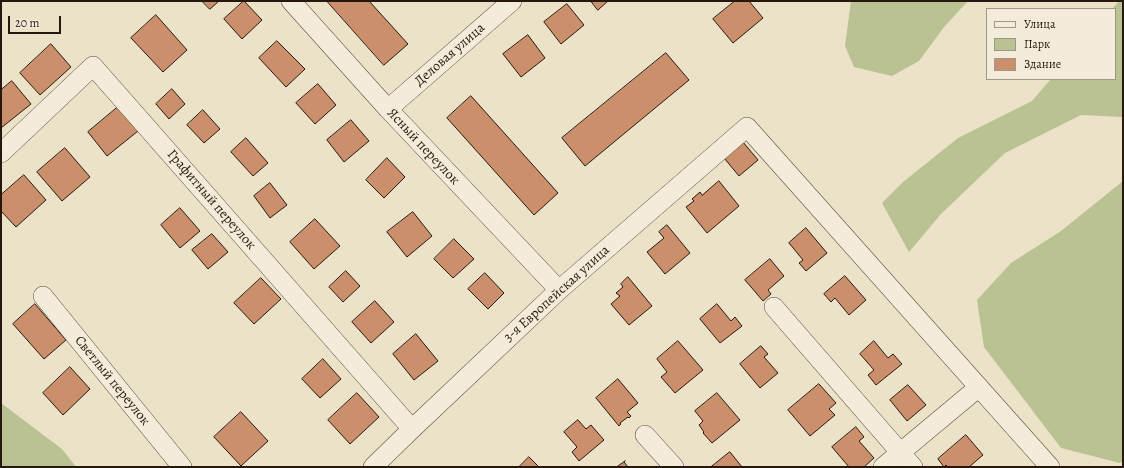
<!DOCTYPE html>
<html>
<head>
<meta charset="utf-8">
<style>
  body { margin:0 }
  #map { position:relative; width:1124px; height:468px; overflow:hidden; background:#ece2c7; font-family:Alegreya,serif }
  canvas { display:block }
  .frame { position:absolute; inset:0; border:2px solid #27180f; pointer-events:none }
  .legend { position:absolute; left:986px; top:8px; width:130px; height:72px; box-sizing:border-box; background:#f3ecdb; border:1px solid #a19789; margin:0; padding:5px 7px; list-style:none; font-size:12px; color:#27180f }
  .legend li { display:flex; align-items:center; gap:8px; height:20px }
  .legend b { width:20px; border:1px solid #a19789 }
  .scale { position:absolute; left:8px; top:16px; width:53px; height:18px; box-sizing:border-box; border:2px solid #27180f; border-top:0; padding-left:5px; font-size:12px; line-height:14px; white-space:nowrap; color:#27180f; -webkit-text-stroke:3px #f3ecdb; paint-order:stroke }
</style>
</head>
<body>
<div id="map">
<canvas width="1124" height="468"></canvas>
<div class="frame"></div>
<ul class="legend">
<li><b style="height:5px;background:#f3ecdb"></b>Улица</li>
<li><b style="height:11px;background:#bac293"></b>Парк</li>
<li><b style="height:11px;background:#cc8f6b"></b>Здание</li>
</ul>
<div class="scale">20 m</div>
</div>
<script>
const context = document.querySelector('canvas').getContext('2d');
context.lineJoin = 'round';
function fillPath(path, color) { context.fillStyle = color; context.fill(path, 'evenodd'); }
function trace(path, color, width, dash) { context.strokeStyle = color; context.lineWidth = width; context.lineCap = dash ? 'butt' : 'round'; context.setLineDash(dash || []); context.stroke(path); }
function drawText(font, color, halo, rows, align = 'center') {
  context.font = font + ' Alegreya,serif'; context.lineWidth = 3; context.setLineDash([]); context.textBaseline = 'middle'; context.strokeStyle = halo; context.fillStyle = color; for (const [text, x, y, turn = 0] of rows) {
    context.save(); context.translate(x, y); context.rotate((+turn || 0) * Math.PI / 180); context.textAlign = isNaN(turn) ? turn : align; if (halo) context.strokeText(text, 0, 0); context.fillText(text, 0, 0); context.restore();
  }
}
fillPath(new Path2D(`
  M 851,1 L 968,1 L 944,27 L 919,61 L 892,76 L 854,67 L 845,46 Z
  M 1119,1 L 1123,1 L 1123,117 L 1081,115 L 1005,153 L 941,214 L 909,252 L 882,203 L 903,182 L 958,138 L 1032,101 L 1051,79 L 1115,79 L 1115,9 L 1112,9 Z
  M 1123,181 L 1123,461 L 1120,463 L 1061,448 L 984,347 L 977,300 L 1011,263 L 1061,231 Z
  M 1,403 L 62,449 L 76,467 L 1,467 Z`), '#bac293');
const building = new Path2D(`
  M 202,1 L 219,1 L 210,9 Z
  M 244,1 L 262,20 L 242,39 L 224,19 Z
  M 327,1 L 369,1 L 408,44 L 384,65 Z
  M 591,1 L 608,1 L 598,10 Z
  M 735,1 L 749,1 L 763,18 L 733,43 L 713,19 Z
  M 567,4 L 584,25 L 561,44 L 544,22 Z
  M 156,15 L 187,50 L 163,72 L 131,38 Z
  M 528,35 L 545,58 L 521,77 L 503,54 Z
  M 277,41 L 305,69 L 286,87 L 259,58 Z
  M 51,44 L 71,67 L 40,95 L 20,73 Z
  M 666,53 L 689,80 L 585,166 L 562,138 Z
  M 12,81 L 31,104 L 1,128 L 1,90 Z
  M 318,84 L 336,105 L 315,124 L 296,103 Z
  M 172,89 L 185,104 L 169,119 L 156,104 Z
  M 471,96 L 558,193 L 534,215 L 447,118 Z
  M 118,107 L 138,131 L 107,156 L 88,132 Z
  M 203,110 L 220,129 L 204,143 L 187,125 Z
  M 351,120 L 369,141 L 344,162 L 327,140 Z
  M 246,138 L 268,163 L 253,176 L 231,152 Z
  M 743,142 L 758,160 L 739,176 L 724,158 Z
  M 65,148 L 90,177 L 62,201 L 37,172 Z
  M 387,158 L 405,177 L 384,198 L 366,180 Z
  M 24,175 L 46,200 L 16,227 L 1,211 L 1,195 Z
  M 719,181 L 739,206 L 707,233 L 686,207 L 694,201 L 692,199 L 700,192 L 702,195 Z
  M 270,183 L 287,205 L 270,218 L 254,196 Z
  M 180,208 L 200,231 L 180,248 L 161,225 Z
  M 413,212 L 432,236 L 407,257 L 387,232 Z
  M 315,219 L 340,246 L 314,269 L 290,242 Z
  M 667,225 L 690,253 L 665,274 L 647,252 L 664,238 L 659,232 Z
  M 806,228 L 827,253 L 806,271 L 799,263 L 803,260 L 789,243 Z
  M 212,234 L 228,252 L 208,269 L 192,250 Z
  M 454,239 L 474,259 L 453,278 L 434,259 Z
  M 770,259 L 784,276 L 768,290 L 771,294 L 763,301 L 745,280 Z
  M 346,271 L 360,286 L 343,302 L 329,287 Z
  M 485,273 L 504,293 L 488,309 L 468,289 Z
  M 845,276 L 866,300 L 849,315 L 835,298 L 831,302 L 824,294 Z
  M 628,277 L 652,306 L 629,325 L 611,304 L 620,296 L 616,293 L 623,287 L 621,284 Z
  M 261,278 L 281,299 L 254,324 L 234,303 Z
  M 375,301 L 394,322 L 371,343 L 352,322 Z
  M 35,304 L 66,340 L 44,359 L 13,324 Z
  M 717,304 L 731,321 L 735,317 L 742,326 L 720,343 L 700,319 Z
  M 416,334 L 438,361 L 414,380 L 393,354 Z
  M 678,341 L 703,370 L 675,393 L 661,377 L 667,372 L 657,359 Z
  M 874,341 L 888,358 L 893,354 L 902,364 L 876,385 L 868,375 L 874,370 L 860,354 Z
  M 761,346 L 768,354 L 764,357 L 778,373 L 760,388 L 740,364 Z
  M 323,359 L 341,379 L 320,398 L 302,379 Z
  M 70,367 L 90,389 L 63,415 L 43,393 Z
  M 618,379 L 638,403 L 627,412 L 631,416 L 629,418 L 628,417 L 620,423 L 621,424 L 619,426 L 596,398 Z
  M 819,384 L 836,403 L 829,409 L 835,415 L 810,436 L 788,410 Z
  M 908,385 L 926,405 L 907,421 L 890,400 Z
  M 357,393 L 379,417 L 350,444 L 328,420 Z
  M 717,393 L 740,420 L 712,443 L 703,433 L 704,432 L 699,425 L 703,421 L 695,411 Z
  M 241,412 L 268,441 L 241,466 L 214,437 Z
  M 578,420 L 586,429 L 591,425 L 604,440 L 579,461 L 572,452 L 577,447 L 564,432 Z
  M 856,427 L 864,437 L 859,441 L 874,458 L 864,467 L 849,467 L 832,447 Z
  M 966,435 L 983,455 L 969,467 L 948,467 L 946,465 L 944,467 L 938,459 Z
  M 730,452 L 742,467 L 711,467 Z
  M 529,457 L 539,467 L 519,467 Z
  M 625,461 L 624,462 L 628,467 L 617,467 Z`);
fillPath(building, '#cc8f6b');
trace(building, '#27180f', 1);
const minor = new Path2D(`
  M 291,1 L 388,109 L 559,290
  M 388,109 L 512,1
  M 1,153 L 93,66 L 412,429
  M 43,296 L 182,467
  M 774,307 L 913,467
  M 645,435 L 674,467
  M 373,467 L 412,429 L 559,290 L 747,127 L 1050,467
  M 883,467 L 979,387`);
trace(minor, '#584a3d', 20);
trace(minor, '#f3ecdb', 19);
drawText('14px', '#27180f', '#f3ecdb', [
  ["Деловая улица",450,55,-41],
  ["Ясный переулок",423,147,47],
  ["Графитный переулок",211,200,49],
  ["3-я Европейская улица",557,294,-42],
  ["Светлый переулок",112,381,51]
]);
</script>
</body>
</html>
